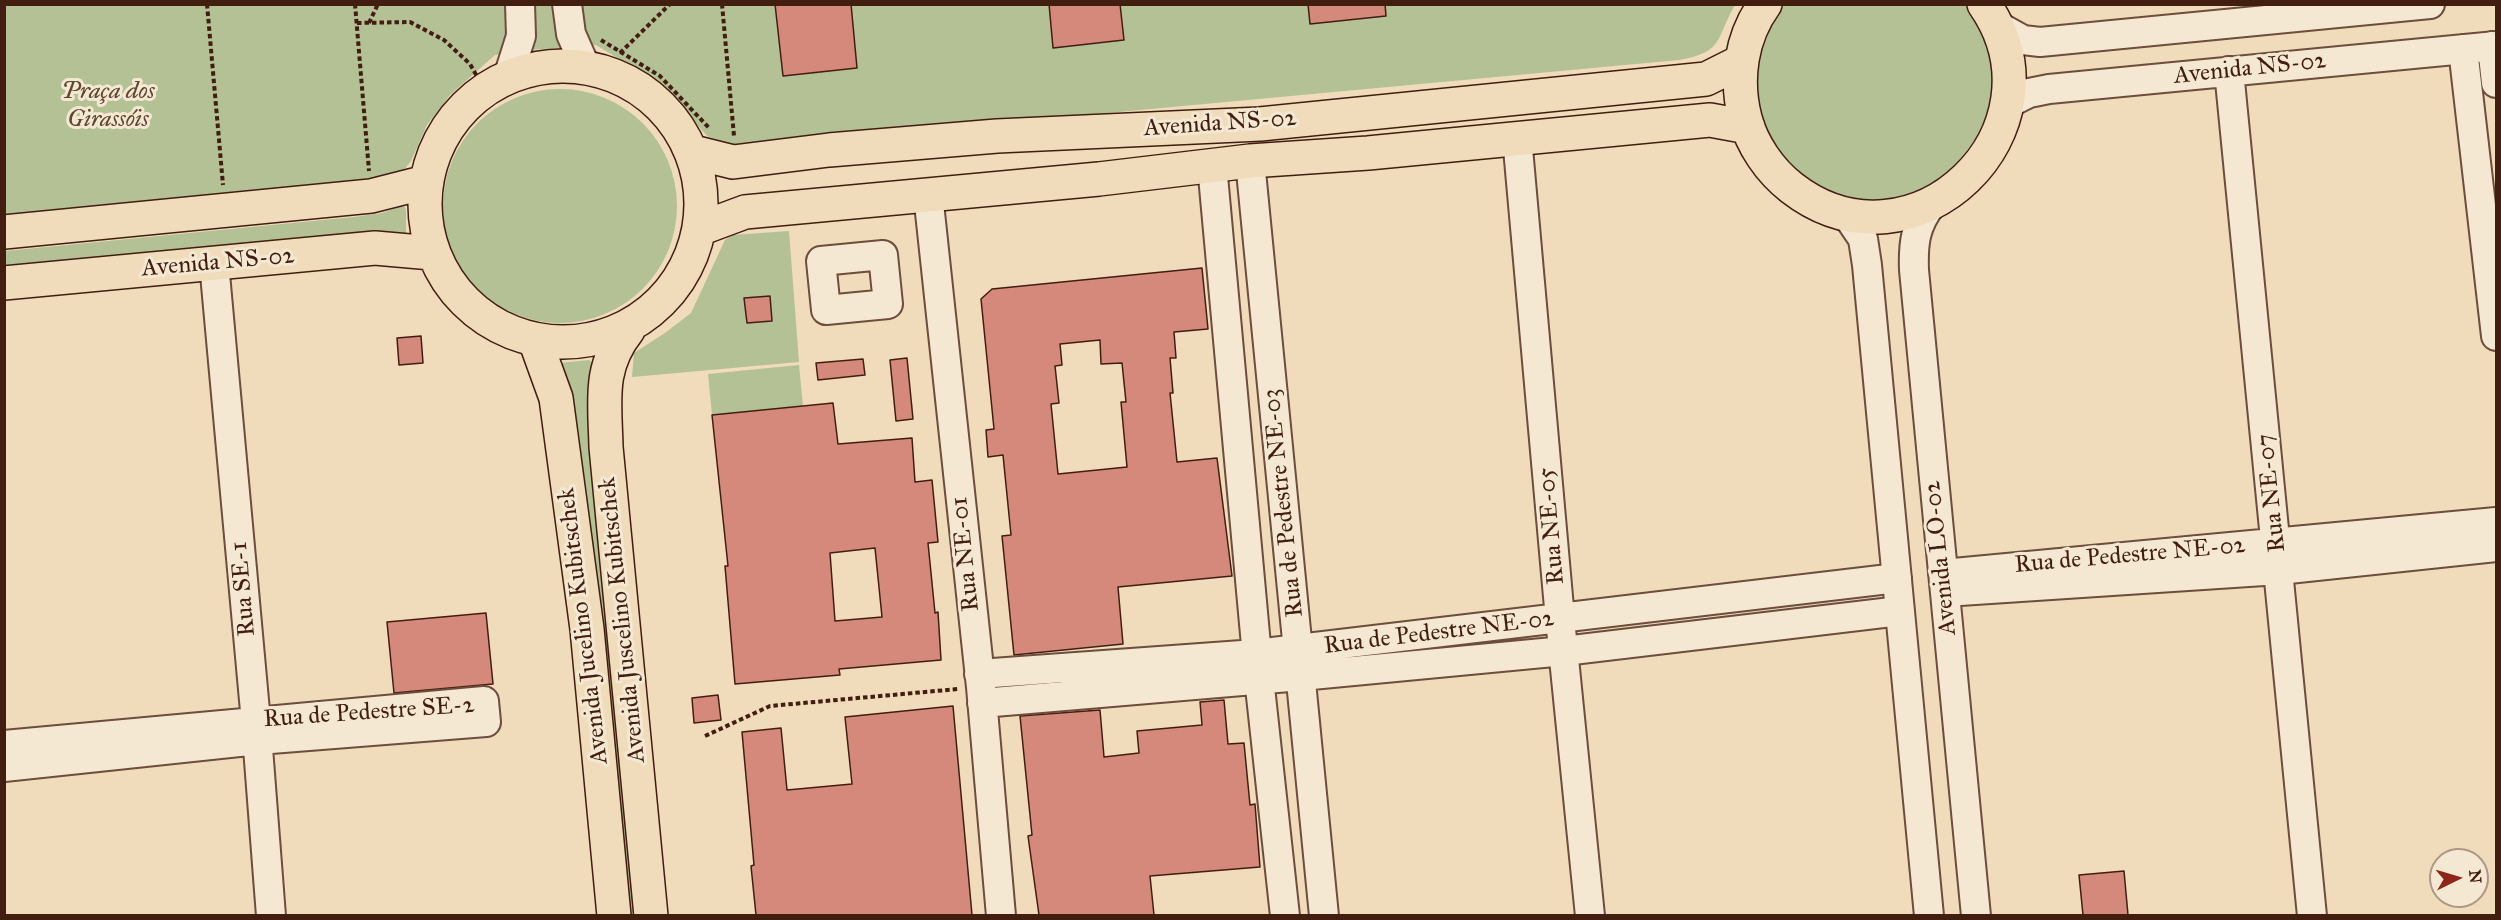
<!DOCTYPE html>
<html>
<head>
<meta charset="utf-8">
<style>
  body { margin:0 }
  #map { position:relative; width:2501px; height:920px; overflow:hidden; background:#f0dbbb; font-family:"IM FELL Great Primer",serif }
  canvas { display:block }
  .frame { position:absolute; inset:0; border:6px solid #411e10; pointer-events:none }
  .north { position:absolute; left:2429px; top:848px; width:60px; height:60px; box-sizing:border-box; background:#f5e8d3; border:2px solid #ad9785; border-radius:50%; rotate:85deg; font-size:16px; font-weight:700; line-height:24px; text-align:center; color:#411e10 }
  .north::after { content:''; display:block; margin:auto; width:21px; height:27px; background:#8f2418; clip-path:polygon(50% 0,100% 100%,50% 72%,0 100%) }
</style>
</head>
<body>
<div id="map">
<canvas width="2501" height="920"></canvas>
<div class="frame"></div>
<div class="north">N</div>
</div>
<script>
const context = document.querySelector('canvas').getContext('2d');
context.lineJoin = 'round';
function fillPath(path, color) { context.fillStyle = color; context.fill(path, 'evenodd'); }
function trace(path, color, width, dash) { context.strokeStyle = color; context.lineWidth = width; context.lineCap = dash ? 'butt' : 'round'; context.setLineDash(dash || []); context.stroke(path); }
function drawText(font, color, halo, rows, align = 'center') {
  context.font = font + ' "IM FELL Great Primer",serif'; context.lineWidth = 6; context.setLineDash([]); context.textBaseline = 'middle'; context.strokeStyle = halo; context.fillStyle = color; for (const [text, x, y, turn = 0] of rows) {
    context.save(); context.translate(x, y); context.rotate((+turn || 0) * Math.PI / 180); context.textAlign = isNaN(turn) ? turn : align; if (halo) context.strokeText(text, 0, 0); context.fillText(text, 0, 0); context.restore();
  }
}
fillPath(new Path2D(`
  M 1780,4 L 1967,5 L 1991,55 L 1993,98 L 1985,127 L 1945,178 L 1903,198 L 1860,201 L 1823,191 L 1782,160 L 1758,114 L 1756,55 Z
  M 5,5 L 1735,5 C 1715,39 1725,52 1679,60 L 741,147 L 708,137 L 662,85 L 596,45 L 529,50 L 495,55 L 450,95 L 427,125 L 411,161 L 404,170 L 391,179 L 5,218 Z
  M443 206a117 117 0 1 1 234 0a117 117 0 1 1-234 0Z
  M 402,206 L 405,207 L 406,210 L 406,235 L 388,232 L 356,233 L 5,267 L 5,251 L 354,217 L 382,213 Z
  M 789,231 L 799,362 L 632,377 L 634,353 L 665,333 L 691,313 L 725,240 L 733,235 Z
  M 589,360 L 593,363 L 589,392 L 638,915 L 622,915 L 571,392 L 560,363 Z
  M 799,365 L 803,406 L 712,415 L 708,374 Z`), '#b3c195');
const building = new Path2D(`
  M 775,4 L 851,4 L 857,68 L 783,76 Z
  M 1049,4 L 1120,4 L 1124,40 L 1053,48 Z
  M 1308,4 L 1385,4 L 1386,16 L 1310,24 Z
  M 1202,268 L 1208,329 L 1174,332 L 1176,358 L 1170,358 L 1173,393 L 1170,393 L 1177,462 L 1217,458 L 1232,576 L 1118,587 L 1123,644 L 1014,655 L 1002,536 L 1011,535 L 1003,455 L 988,457 L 986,430 L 994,429 L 981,299 L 992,289 ZM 1100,340 L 1101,364 L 1122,363 L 1126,402 L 1121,402 L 1127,467 L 1058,474 L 1051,404 L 1059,403 L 1055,366 L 1062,365 L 1060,344 Z
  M 770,296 L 772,321 L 747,323 L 744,298 Z
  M 421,336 L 423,363 L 399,365 L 397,338 Z
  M 907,358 L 913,419 L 896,421 L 890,360 Z
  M 863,359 L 865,375 L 818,380 L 816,363 Z
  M 833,403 L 838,444 L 912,438 L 915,482 L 932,480 L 938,542 L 928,543 L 935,613 L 938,612 L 941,660 L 839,669 L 840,675 L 735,684 L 725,566 L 728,566 L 712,415 ZM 875,548 L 882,617 L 835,621 L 830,553 Z
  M 486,613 L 493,684 L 394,693 L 387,622 Z
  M 718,695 L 721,720 L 694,723 L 692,698 Z
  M 1224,700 L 1228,744 L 1244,743 L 1250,805 L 1255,804 L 1260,867 L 1150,876 L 1154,915 L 1039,915 L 1028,836 L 1032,835 L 1020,716 L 1100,710 L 1104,757 L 1139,753 L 1137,731 L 1202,725 L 1200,702 Z
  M 953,706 L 972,915 L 756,915 L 751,866 L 754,865 L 742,732 L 781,728 L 787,790 L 852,784 L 845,717 Z
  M 2124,871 L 2128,915 L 2083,915 L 2079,875 Z`);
fillPath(building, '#d4897b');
trace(building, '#411e10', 1.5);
const minor = new Path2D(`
  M 567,4 L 571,34 L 586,68
  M 1996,25 L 2023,40 L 2040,42 L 2430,4
  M 2492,46 L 2496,83
  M 2463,49 L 2496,336
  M 2229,71 L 2312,916
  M 509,74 L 521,36 L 520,4
  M 2007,104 L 2029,93 L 2049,89 L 2496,46
  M 1517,137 L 1560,619 L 1590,916
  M 1250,161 L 1324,916
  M 1212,165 L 1259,678 L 1285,916
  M 928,194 L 981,687 L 1001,916
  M 1932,204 C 1915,225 1913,244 1914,270 L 1976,916
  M 1846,214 L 1863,239 L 1867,265 L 1929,916
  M 883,255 L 888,304 L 826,310 L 821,261 Z
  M 214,263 L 256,722 L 271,916
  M 1943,574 L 2496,522
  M 1960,591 L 2279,570 L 2496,547
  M 979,674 L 1256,654 L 1897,578
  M 982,703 L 1301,676 L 1564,651 L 1900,611
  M 4,745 L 484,701 L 486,722 L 258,740 L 4,767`);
const major = new Path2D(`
  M 1765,4 C 1741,37 1735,79 1745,118 C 1752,145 1770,171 1792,188 C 1914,282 2071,129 1984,4
  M425 204a138 138 0 1 1 276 0a138 138 0 1 1-276 0Z
  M 693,152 L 733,162 L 829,150 L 997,136 L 1260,124 L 1706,79 L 1742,61
  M 702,228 L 745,212 L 1099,179 L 1250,161 L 1368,153 L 1710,120 L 1748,127
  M 4,232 L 371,196 L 426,182
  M 4,283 L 375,248 L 432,253
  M 628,330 C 598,368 605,401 606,447 L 651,916
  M 535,340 L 556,398 L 587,629 L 614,916`);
trace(minor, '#6d4d3b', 32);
trace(major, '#411e10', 36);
trace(new Path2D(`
  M 207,4 L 223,185
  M 355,4 L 369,171
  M 722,4 L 734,136
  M 357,23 L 410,22 L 444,40 L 470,64 L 484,89
  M 369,23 L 378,4
  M 601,40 L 660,76 L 710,129
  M 620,53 L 670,4
  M 705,736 L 770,706 L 958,689`), '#411e10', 4, [4.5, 3]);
trace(minor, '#f5e8d3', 28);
trace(major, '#f0dbbb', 33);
drawText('24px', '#411e10', '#f5e8d3', [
  ["Avenida NS-02",2250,69,-6],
  ["Avenida NS-02",1220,124,-4],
  ["Avenida NS-02",218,263,-5],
  ["Rua NE-07",2272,493,-96],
  ["Rua de Pedestre NE-03",1284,503,-96],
  ["Rua NE-05",1552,526,-95],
  ["Rua NE-01",966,554,-96],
  ["Rua de Pedestre NE-02",2130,556,-5],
  ["Avenida LO-02",1941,558,-96],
  ["Rua SE-1",244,589,-95],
  ["Avenida Juscelino Kubitschek",623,620,-96],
  ["Avenida Jucelino Kubitschek",584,626,-97],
  ["Rua de Pedestre NE-02",1439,633,-7],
  ["Rua de Pedestre SE-2",369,713,-4]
]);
drawText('italic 24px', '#5e4731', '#f5e8d3', [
  ["Praça dos",108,92],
  ["Girassóis",108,120]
]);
</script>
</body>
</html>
